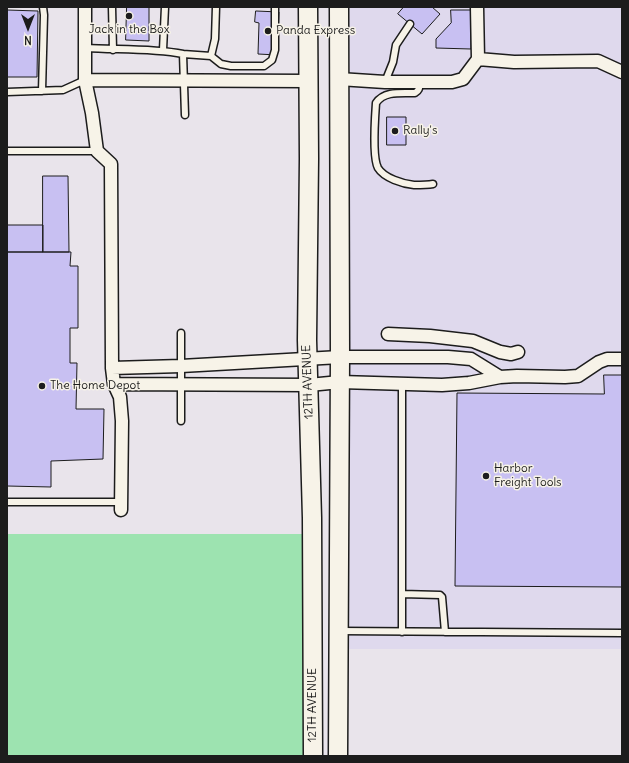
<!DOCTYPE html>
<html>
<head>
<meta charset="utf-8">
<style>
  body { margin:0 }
  #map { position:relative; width:629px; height:763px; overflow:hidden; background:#e9e4eb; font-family:Delius,sans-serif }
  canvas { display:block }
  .frame { position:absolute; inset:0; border:8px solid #1c1c1c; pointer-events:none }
  .north { position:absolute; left:8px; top:8px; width:40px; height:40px; -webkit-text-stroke:3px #f7f3e8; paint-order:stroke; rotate:180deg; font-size:11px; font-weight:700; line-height:16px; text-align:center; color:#1c1c1c }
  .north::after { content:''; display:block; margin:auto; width:14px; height:18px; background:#1c1c1c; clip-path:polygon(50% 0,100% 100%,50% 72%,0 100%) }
</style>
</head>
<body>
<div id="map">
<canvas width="629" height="763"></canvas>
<div class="frame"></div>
<div class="north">N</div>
</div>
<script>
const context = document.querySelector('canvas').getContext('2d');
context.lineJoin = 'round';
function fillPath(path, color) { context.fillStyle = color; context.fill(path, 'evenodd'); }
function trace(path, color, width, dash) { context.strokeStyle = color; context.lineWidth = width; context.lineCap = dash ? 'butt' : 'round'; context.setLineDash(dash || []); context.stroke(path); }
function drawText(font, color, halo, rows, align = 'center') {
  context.font = font + ' Delius,sans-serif'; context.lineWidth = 3; context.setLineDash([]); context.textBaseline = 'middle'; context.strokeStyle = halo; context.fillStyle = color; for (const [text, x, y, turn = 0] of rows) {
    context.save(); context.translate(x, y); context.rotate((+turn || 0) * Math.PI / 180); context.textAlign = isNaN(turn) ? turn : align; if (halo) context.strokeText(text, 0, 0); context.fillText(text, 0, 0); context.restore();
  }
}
fillPath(new Path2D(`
  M 339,7 L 622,7 L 622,649 L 338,649 Z`), '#dfd9ed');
fillPath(new Path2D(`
  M 7,534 L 306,534 L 317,756 L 7,756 Z`), '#9de3b0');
const building = new Path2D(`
  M 127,7 L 149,7 L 149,41 L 126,40 Z
  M 404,7 L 432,7 L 440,14 L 422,34 L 398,14 Z
  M 7,10 L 38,11 L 37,77 L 7,77 Z
  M 451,10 L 471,10 L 471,49 L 436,48 L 436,39 L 451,23 Z
  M 256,11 L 279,12 L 277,55 L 258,54 L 259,23 L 255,22 Z
  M 387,117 L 406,117 L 406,145 L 387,145 Z
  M 43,176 L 68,176 L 69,252 L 43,252 Z
  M 7,225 L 43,225 L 43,252 L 7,252 Z
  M 7,252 L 71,252 L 70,266 L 78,266 L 78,328 L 70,328 L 70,363 L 77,363 L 76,409 L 104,409 L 103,459 L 51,461 L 51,487 L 7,486 Z
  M 604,375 L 622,375 L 622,587 L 455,586 L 457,393 L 604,394 Z`);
fillPath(building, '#c8c0f2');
trace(building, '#1c1c1c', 1);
const lane = new Path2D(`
  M 112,7 L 113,50
  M 85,48 C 117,50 151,48 183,54 L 185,115
  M 163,50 L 165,7
  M 183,54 L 211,56 L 221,64 L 231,66 L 264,66 L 272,60 L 275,50 L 275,7
  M 211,56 L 215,39 L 216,7
  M 385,82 L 393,62 L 396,45 L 410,24
  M 420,82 C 419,87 420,90 415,93 C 400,93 384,91 376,103 C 375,117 372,157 378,168 C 384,178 403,184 414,185 C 420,185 427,185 433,184
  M 42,91 L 44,15 L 43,7
  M 7,92 L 63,90 L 85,80
  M 7,151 L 97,151
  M 181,333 L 181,421
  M 402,385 L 402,632
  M 7,502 L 121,502
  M 402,594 L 440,595 L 442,597 L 445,632
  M 340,631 L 622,633`);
const street = new Path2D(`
  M 85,7 L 85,80 L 308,81
  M 478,59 L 514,62 L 598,61 L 622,72
  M 339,79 L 385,82 L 452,82 L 463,79 L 478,59 L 477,7
  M 85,80 L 92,113 L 97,151 L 111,164 L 112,368 L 114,384 L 120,397 L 122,421 L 121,510
  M 388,334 L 430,336 L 473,341 L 500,352 L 511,354 L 518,352
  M 112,368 L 181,366 L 340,357 L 448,357 L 471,359 L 500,377
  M 114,384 L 309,385 L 340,382 L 442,385 L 469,383 L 500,377 L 517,376 L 565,377 L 578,376 L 599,362 L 607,359 L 622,359`);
const secondary = new Path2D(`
  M 308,7 L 309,159 L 307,340 L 312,518 L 313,756
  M 338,756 L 340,357 L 339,7`);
trace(lane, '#1c1c1c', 9);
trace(street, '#1c1c1c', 15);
trace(secondary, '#1c1c1c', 21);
trace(lane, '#f7f3e8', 6);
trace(street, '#f7f3e8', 12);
trace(secondary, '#f7f3e8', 18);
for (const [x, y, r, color] of [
  [129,16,4,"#1c1c1c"],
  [268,31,4,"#1c1c1c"],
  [395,131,4,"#1c1c1c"],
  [42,386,4,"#1c1c1c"],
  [486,476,4,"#1c1c1c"]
]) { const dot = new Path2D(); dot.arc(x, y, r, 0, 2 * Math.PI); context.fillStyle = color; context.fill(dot); trace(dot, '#f7f3e8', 1.5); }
drawText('12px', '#1c1c1c', '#f7f3e8', [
  ["Jack in the Box",129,30,"center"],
  ["Panda Express",276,31],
  ["Rally's",403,131],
  ["The Home Depot",50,386],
  ["Harbor",494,469],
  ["Freight Tools",494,483]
], 'left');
drawText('12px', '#1c1c1c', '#f7f3e8', [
  ["12TH AVENUE",308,382,-92],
  ["12TH AVENUE",313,705,-90]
]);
</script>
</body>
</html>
